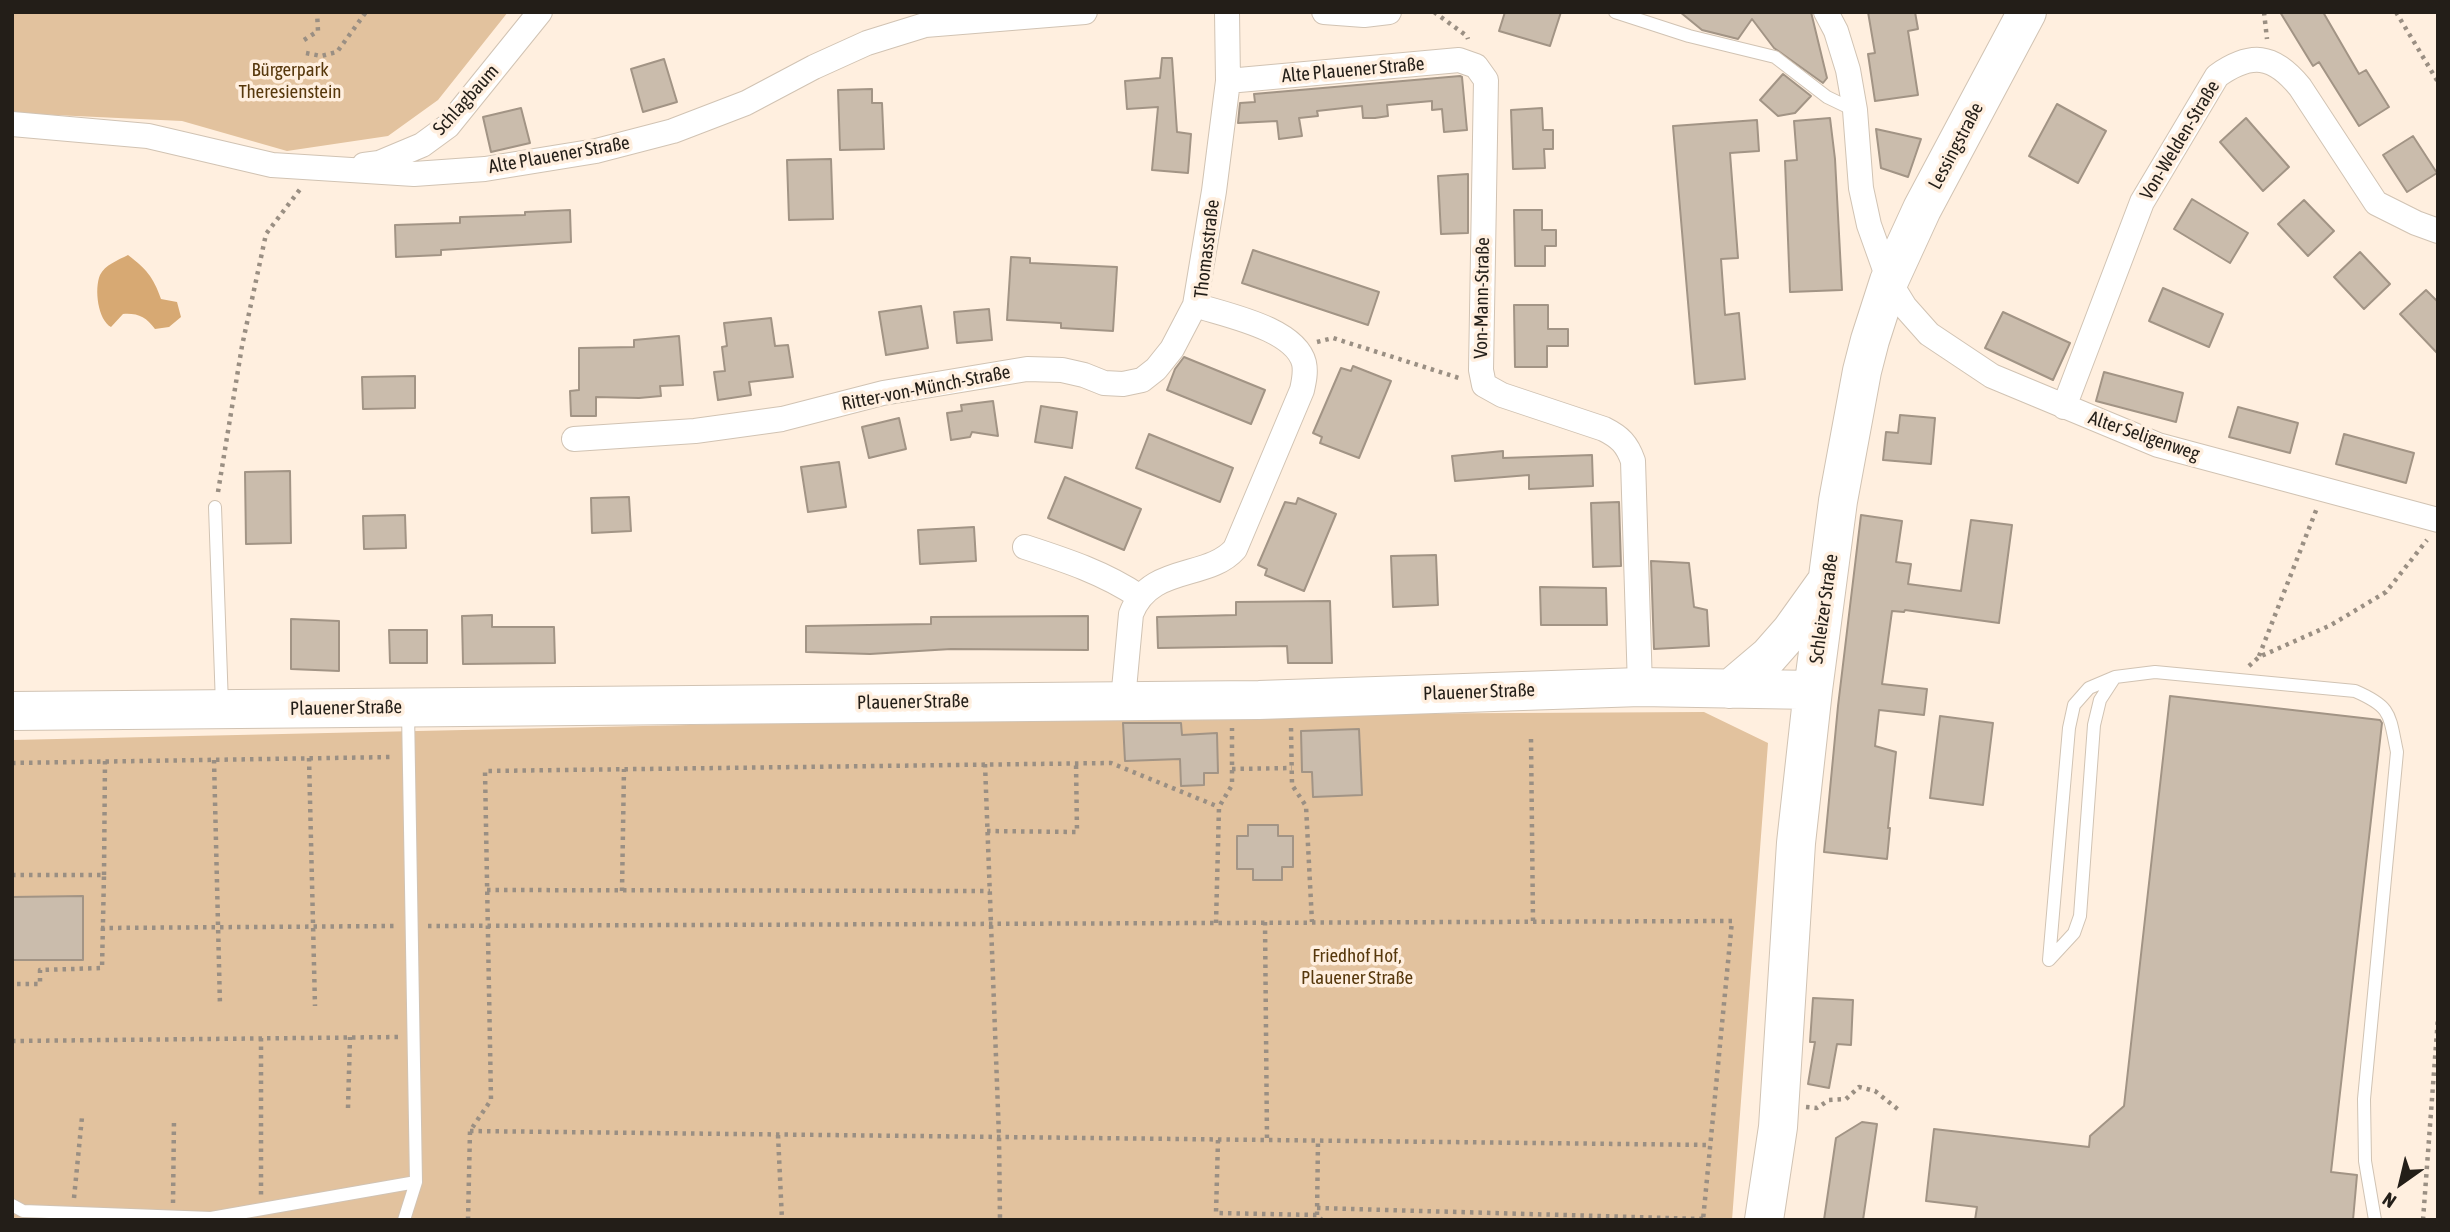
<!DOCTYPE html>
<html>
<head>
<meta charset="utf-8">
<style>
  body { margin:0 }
  #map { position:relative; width:2450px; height:1232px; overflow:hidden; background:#ffefdf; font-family:"Asap Condensed",sans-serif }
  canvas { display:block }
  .frame { position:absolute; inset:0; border:14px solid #231e18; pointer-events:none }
  .north { position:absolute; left:2366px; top:1148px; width:70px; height:70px; -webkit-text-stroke:5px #ffefdf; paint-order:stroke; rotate:214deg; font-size:19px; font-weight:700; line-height:28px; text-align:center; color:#231e18 }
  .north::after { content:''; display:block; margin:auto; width:24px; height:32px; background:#231e18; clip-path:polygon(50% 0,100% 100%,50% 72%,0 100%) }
</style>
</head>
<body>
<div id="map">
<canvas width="2450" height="1232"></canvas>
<div class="frame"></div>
<div class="north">N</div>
</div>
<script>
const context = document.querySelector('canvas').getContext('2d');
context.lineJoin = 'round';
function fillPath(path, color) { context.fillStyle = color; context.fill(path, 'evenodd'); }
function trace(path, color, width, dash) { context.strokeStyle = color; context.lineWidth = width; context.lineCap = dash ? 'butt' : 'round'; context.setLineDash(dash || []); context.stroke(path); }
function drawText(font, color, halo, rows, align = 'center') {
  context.font = font + ' "Asap Condensed",sans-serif'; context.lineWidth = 7; context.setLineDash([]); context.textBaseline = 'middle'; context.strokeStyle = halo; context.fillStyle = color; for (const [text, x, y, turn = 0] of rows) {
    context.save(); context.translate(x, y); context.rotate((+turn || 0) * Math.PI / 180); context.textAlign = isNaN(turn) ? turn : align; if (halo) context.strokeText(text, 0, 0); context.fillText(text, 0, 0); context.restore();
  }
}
fillPath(new Path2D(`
  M 12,12 L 508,12 L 438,100 L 388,136 L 287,151 L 182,121 L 12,113 Z
  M 1704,712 L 1768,743 L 1732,1220 L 12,1220 L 12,740 L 1139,715 Z`), '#e2c29e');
fillPath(new Path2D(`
  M 128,255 C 146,269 153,276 161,299 L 177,302 L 181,317 L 169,327 L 155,329 C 146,317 138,313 123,314 L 111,327 C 98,320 94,289 100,275 C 105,265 118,260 128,255 Z`), '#d7a973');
const building = new Path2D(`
  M 1505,12 L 1561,12 L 1550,46 L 1499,31 Z
  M 1680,12 L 1811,12 L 1827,78 L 1823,83 L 1774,48 L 1752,19 L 1738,39 L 1702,30 Z
  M 1868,12 L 1915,12 L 1918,29 L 1908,31 L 1918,95 L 1875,101 L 1868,54 L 1875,53 Z
  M 2280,12 L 2323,12 L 2359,74 L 2366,70 L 2389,107 L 2359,126 L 2319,62 L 2313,66 Z
  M 1162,58 L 1172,58 L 1177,132 L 1191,134 L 1188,173 L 1152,170 L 1158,107 L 1127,109 L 1125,81 L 1160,78 Z
  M 664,59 L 677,102 L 643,112 L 631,69 Z
  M 1783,74 L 1811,96 L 1795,113 L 1778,116 L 1760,100 Z
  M 1460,76 L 1462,77 L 1467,130 L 1444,132 L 1442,109 L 1432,110 L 1432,101 L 1387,105 L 1388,116 L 1375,118 L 1363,118 L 1362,106 L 1317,111 L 1318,116 L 1299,118 L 1302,136 L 1279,139 L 1277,121 L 1238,123 L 1240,103 L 1255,102 L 1254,94 Z
  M 872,89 L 872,103 L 882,103 L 884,149 L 840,150 L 838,90 Z
  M 2057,104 L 2106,131 L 2078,183 L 2029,156 Z
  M 521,108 L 530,143 L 491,152 L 483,117 Z
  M 1542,108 L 1543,130 L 1553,130 L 1553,149 L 1544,149 L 1545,168 L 1513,169 L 1511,110 Z
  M 1830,118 L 1835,159 L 1842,290 L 1790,292 L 1785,161 L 1797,160 L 1794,121 Z
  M 2246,118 L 2289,167 L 2263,191 L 2220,142 Z
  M 1757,120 L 1759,151 L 1730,153 L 1738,258 L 1721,259 L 1725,315 L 1739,313 L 1745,379 L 1695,384 L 1673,126 Z
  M 1876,129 L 1921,139 L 1908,177 L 1881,168 Z
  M 2413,136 L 2437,173 L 2407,192 L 2383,155 Z
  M 831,159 L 833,219 L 789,220 L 787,160 Z
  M 1468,174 L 1468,233 L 1441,234 L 1438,176 Z
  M 2192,199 L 2248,233 L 2230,263 L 2174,229 Z
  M 2304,200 L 2334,231 L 2308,256 L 2278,224 Z
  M 570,210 L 571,242 L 441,250 L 441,255 L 396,257 L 395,225 L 460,223 L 460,217 L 525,215 L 525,212 Z
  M 1514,210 L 1542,210 L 1542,230 L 1556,230 L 1556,246 L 1545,246 L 1545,266 L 1515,266 Z
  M 1253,250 L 1379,292 L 1368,325 L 1242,283 Z
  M 2360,252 L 2390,284 L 2364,309 L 2334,277 Z
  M 1011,257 L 1030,258 L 1030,263 L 1117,267 L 1113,331 L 1061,328 L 1061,323 L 1007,320 Z
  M 2163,288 L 2223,314 L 2209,347 L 2149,321 Z
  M 2426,290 L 2438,302 L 2438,354 L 2400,314 Z
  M 1514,305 L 1548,305 L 1548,329 L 1568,329 L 1568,346 L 1547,346 L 1547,367 L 1515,367 Z
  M 921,306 L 928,348 L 886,355 L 879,312 Z
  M 989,309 L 992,340 L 957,343 L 954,312 Z
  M 2003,312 L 2070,343 L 2053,380 L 1985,348 Z
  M 771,318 L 775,346 L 788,345 L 793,377 L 749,382 L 751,395 L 718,400 L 714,372 L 725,371 L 722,347 L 727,346 L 724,323 Z
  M 679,336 L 683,385 L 660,386 L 661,396 L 639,398 L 596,397 L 596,416 L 571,416 L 570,391 L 579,390 L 579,348 L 634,347 L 634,340 Z
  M 1184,357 L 1265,390 L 1251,424 L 1167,390 L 1175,369 Z
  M 1353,366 L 1391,381 L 1359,458 L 1320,443 L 1322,437 L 1313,433 L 1341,368 L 1351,371 Z
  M 2104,372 L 2183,393 L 2176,422 L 2096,401 Z
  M 415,376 L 415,408 L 363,409 L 362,377 Z
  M 993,401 L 998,436 L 972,432 L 970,437 L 951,440 L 947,413 L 962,411 L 961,405 Z
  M 1041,406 L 1077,412 L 1072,448 L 1035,442 Z
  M 2238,407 L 2298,423 L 2290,453 L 2229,437 Z
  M 1900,415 L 1935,418 L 1931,464 L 1883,460 L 1886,432 L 1898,433 Z
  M 899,418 L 906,449 L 869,458 L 862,427 Z
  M 1149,434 L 1233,468 L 1220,502 L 1136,468 Z
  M 2344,434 L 2414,453 L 2406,483 L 2336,464 Z
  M 1503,451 L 1503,458 L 1592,455 L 1593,486 L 1529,489 L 1529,475 L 1455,481 L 1452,456 Z
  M 839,462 L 846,507 L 808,512 L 801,467 Z
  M 290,471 L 291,543 L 246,544 L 245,472 Z
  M 1065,477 L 1141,509 L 1124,550 L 1048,518 Z
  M 629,497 L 631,531 L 592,533 L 591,498 Z
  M 1298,498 L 1336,514 L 1304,591 L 1265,575 L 1267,569 L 1258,565 L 1285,502 L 1296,504 Z
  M 1619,502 L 1621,566 L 1593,567 L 1591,503 Z
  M 405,515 L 406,548 L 364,549 L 363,516 Z
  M 1861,515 L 1902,521 L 1896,562 L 1911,564 L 1908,584 L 1961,591 L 1971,520 L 2012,525 L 1999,623 L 1905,610 L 1904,612 L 1892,611 L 1882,684 L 1927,689 L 1924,715 L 1879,710 L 1875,746 L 1896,752 L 1888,828 L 1890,828 L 1887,859 L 1824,852 L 1838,706 Z
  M 974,527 L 976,561 L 920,564 L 918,530 Z
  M 1436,555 L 1438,605 L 1393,607 L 1391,556 Z
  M 1651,561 L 1689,563 L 1694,607 L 1707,610 L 1709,646 L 1654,649 Z
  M 1540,587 L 1606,588 L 1607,625 L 1541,625 Z
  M 1330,601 L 1332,663 L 1288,663 L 1287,646 L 1158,648 L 1157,617 L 1236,615 L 1236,602 Z
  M 492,615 L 492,627 L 554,627 L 555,663 L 463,664 L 462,616 Z
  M 1088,616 L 1088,650 L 951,649 L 870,654 L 806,652 L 806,626 L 931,624 L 931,617 Z
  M 291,619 L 339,621 L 339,671 L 291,669 Z
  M 389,630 L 427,630 L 427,663 L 390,663 Z
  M 2170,696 L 2380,720 L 2382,723 L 2331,1172 L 2357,1175 L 2353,1220 L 1975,1220 L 1977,1207 L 1926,1201 L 1934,1129 L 2089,1147 L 2090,1136 L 2124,1106 Z
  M 1940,716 L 1993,723 L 1983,805 L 1930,798 Z
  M 1123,723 L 1181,723 L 1182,735 L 1217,733 L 1218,773 L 1204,773 L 1204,785 L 1181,786 L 1180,759 L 1125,761 Z
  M 1359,729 L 1362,795 L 1313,797 L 1312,772 L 1302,772 L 1301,731 Z
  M 1248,825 L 1278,825 L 1278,836 L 1293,836 L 1293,867 L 1282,867 L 1282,880 L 1253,880 L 1253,869 L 1237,869 L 1237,836 L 1248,836 Z
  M 83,896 L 83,960 L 12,960 L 12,897 Z
  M 1813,998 L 1853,1000 L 1851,1045 L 1837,1044 L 1829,1088 L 1808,1084 L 1815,1042 L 1810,1042 Z
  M 1862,1122 L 1877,1124 L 1863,1220 L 1824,1220 L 1836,1138 Z`);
fillPath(building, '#cabcac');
trace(building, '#a29485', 2);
const lane = new Path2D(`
  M 1615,12 L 1689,36 L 1775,57 L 1827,97 L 1854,110
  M 215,507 L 222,705
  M 2049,960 L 2069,728 L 2074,705 L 2089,688 L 2115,677 L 2155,672 L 2355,691 C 2392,707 2389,714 2397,752 L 2364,1099 L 2365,1161 L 2375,1220
  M 2049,960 L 2074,933 L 2080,916 L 2094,725 L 2100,700 L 2115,677
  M 12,1205 L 23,1211 L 211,1218 L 416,1182
  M 404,1220 L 416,1182 L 408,711`);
const street = new Path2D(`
  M 1324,12 L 1364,15 L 1389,12
  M 1826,12 L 1836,31 L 1848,70 L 1855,110 L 1861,188 L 1869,225 L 1889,281 L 1905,307 L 1929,334 L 1992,376 L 2158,445 L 2438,520
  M 1228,81 L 1459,60 L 1476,66 L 1486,80 L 1481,370 L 1484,385 L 1502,395 L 1604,429 C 1620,437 1627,444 1633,461 L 1640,687
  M 12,124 L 148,136 L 272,165 L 414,174 L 485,169 L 596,151 L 673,131 L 746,103 L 814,67 L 867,43 L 925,25 L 1085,12
  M 364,165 L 379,163 L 422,145 L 448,126 L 540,12
  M 2064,407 L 2142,202 L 2217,76 C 2251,52 2273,54 2300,87 L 2376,203 L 2416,223 L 2438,231
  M 574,439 L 695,431 L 782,419 L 883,393 L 1027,369 L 1062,370 L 1084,375 L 1104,383 L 1123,384 L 1142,380 L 1156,369 L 1172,349 L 1195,305 L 1214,191 L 1228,81 L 1227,12
  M 1025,547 C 1065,560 1105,573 1140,597
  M 1123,700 L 1131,614 C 1150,564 1208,580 1235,549 L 1302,390 C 1304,381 1306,372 1304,363 C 1295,328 1225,315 1195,305`);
const primary = new Path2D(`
  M 1730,689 L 1769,656 L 1791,631 L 1824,585
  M 12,711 L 1259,700 L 1640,687 L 1813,690
  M 1764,1220 L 1778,1127 L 1796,843 L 1813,690 L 1838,501 L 1862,371 L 1870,340 L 1889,281 L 1922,209 L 2027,12`);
trace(lane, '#d1c3b3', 14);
trace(street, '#d1c3b3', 26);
trace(primary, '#d1c3b3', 40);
trace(new Path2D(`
  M 1434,12 L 1467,36 L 1468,39
  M 2264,12 L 2267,39
  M 2396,12 L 2438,82
  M 304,40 L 318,31 L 317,12
  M 306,53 L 321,56 L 337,52 L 366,12
  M 1317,342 L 1333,338 L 1459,378
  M 218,492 L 242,346 L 266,234 L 301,188
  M 2259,656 L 2317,508
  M 2249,666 L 2259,657 L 2331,625 L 2386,592 L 2427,540
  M 1291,728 L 1292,785 L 1306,806 L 1312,922
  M 1531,739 L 1533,921
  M 309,758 L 315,1006
  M 214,760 L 220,1006
  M 12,763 L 393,757
  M 985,764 L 999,1137 L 1000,1220
  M 1232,769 L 1292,768
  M 987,831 L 1077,832 L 1076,763
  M 12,875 L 104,875 L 102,968 L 40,970 L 40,984 L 12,984
  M 104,875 L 105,761
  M 487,890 L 990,891
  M 622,891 L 624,769
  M 1265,922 L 1267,1140
  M 1216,923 L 1219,807 L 1232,785 L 1232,728
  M 428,926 L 1732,921 L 1703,1220
  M 101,928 L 398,926
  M 261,1038 L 261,1195
  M 12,1041 L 399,1037
  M 1806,1107 L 1817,1108 L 1829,1100 L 1846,1099 L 1859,1087 L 1875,1091 L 1900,1111
  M 348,1108 L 350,1037
  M 470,1131 L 1711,1145
  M 778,1135 L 782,1220
  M 1218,1140 L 1216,1213 L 1317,1215 L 1322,1220
  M 74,1198 L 82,1117
  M 173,1203 L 174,1120
  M 1317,1208 L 1704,1219
  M 1317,1215 L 1318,1141
  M 468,1220 L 470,1131 L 491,1100 L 485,771 L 1111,763 L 1219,807
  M 2423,1220 L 2438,1018`), '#9a8f83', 4.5, [3.5, 5]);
trace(lane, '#fff', 12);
trace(street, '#fff', 24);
trace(primary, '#fff', 38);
drawText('19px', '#57380c', '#ffefdf', [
  ["Bürgerpark",290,70],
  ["Theresienstein",290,92],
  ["Friedhof Hof,",1357,956],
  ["Plauener Straße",1357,978]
]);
drawText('19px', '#231e18', '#ffefdf', [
  ["Alte Plauener Straße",1353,70,-5],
  ["Schlagbaum",466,100,-48],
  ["Von-Welden-Straße",2180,140,-59],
  ["Lessingstraße",1956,146,-62],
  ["Alte Plauener Straße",559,155,-10],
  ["Thomasstraße",1207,249,-83],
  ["Von-Mann-Straße",1482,298,-89],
  ["Ritter-von-Münch-Straße",926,388,-11],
  ["Alter Seligenweg",2144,436,19],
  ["Schleizer Straße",1824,609,-82],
  ["Plauener Straße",1479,692,-2],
  ["Plauener Straße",913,702,-1],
  ["Plauener Straße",346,708,-1]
]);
</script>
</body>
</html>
